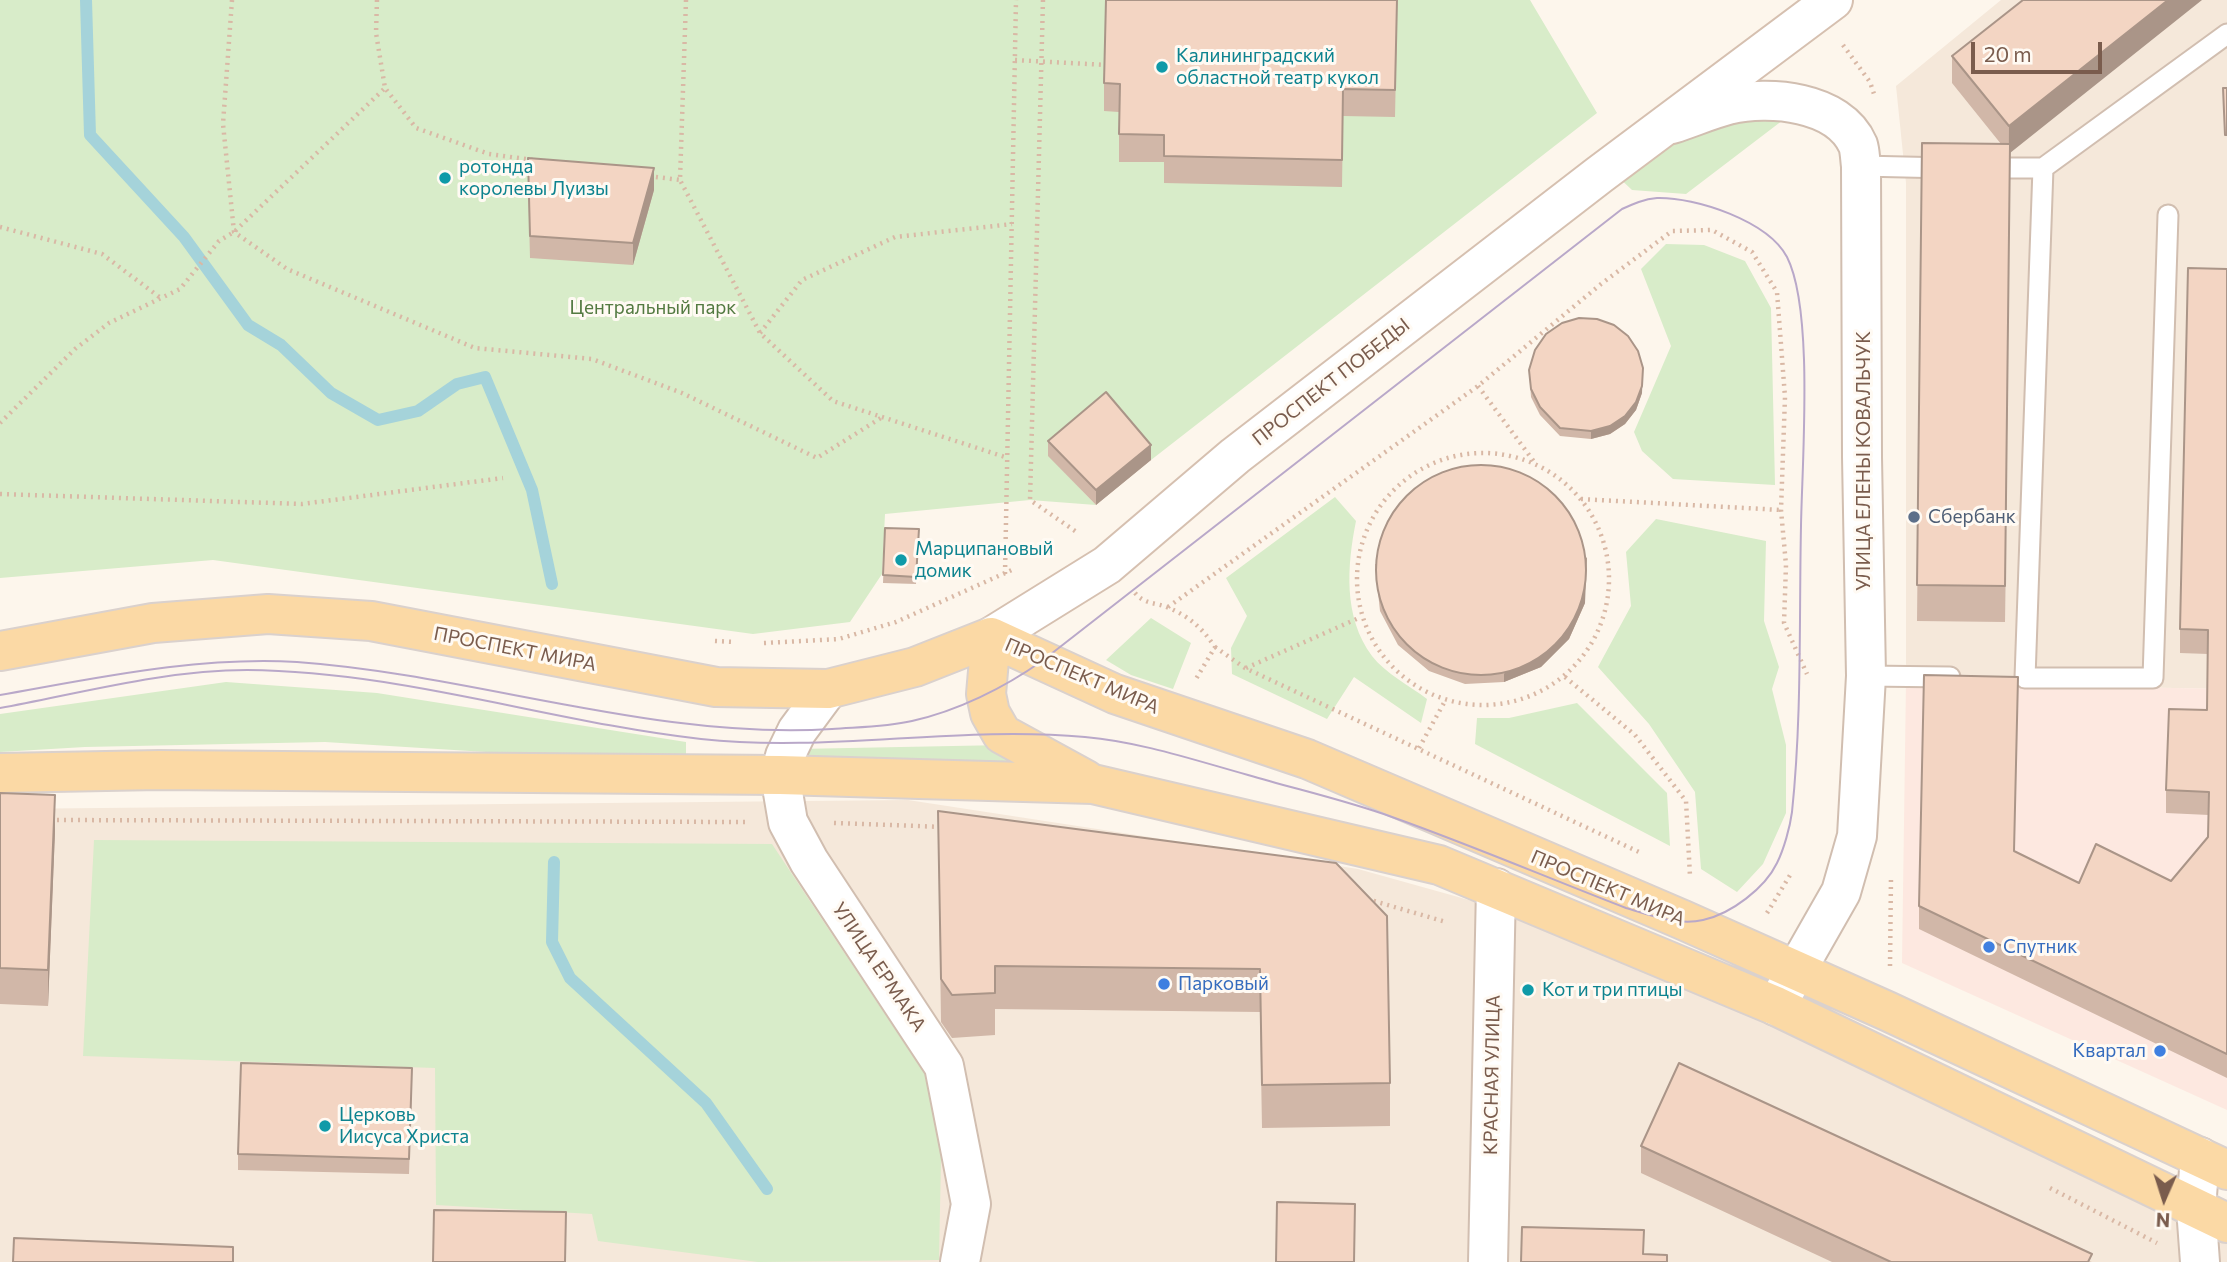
<!DOCTYPE html>
<html>
<head>
<meta charset="utf-8">
<style>
  body { margin:0 }
  #map { position:relative; width:2227px; height:1262px; overflow:hidden; background:#fdf6ec; font-family:Commissioner,sans-serif }
  canvas { display:block }
  .north { position:absolute; left:2129px; top:1164px; width:70px; height:70px; -webkit-text-stroke:5px #fffaf3; paint-order:stroke; rotate:183deg; font-size:19px; font-weight:700; line-height:28px; text-align:center; color:#7a5c4d }
  .north::after { content:''; display:block; margin:auto; width:24px; height:32px; background:#7a5c4d; clip-path:polygon(50% 0,100% 100%,50% 72%,0 100%) }
  .scale { position:absolute; left:1971px; top:42px; width:131px; height:32px; box-sizing:border-box; border:4px solid #7a5c4d; border-top:0; padding-left:9px; font-size:21px; line-height:24px; white-space:nowrap; color:#7a5c4d; -webkit-text-stroke:5px #fffaf3; paint-order:stroke }
</style>
</head>
<body>
<div id="map">
<canvas width="2227" height="1262"></canvas>
<div class="north">N</div>
<div class="scale">20 m</div>
</div>
<script>
const context = document.querySelector('canvas').getContext('2d');
context.lineJoin = 'round';
function fillPath(path, color) { context.fillStyle = color; context.fill(path, 'evenodd'); }
function trace(path, color, width, dash) { context.strokeStyle = color; context.lineWidth = width; context.lineCap = dash ? 'butt' : 'round'; context.setLineDash(dash || []); context.stroke(path); }
function drawText(font, color, halo, rows, align = 'center') {
  context.font = font + ' Commissioner,sans-serif'; context.lineWidth = 6; context.setLineDash([]); context.textBaseline = 'middle'; context.strokeStyle = halo; context.fillStyle = color; for (const [text, x, y, turn = 0] of rows) {
    context.save(); context.translate(x, y); context.rotate((+turn || 0) * Math.PI / 180); context.textAlign = isNaN(turn) ? turn : align; if (halo) context.strokeText(text, 0, 0); context.fillText(text, 0, 0); context.restore();
  }
}
fillPath(new Path2D(`
  M 2001,0 L 2227,0 L 2227,689 L 1906,683 L 1906,183 L 1896,86 Z
  M 908,800 L 1358,869 L 1562,926 L 2227,1242 L 2227,1262 L 0,1262 L 0,809 Z`), '#f5e8da');
fillPath(new Path2D(`
  M 1906,683 L 2227,689 L 2227,1110 L 1902,963 Z`), '#fde8e0');
fillPath(new Path2D(`
  M 0,0 L 1530,0 L 1597,113 L 1151,460 L 1049,456 L 1096,505 L 1030,500 L 885,514 L 882,574 L 850,622 L 753,634 L 213,560 L 0,578 Z
  M 1726,116 L 1787,117 L 1686,194 L 1632,190 L 1615,174 Z
  M 1666,244 L 1704,245 L 1745,261 L 1771,308 L 1775,485 L 1673,479 L 1642,451 L 1634,432 L 1671,346 L 1641,269 Z
  M 1335,497 L 1356,521 C 1347,566 1343,617 1372,656 C 1385,673 1410,686 1427,699 L 1421,723 L 1354,677 L 1327,719 L 1232,674 L 1231,648 L 1247,616 L 1226,578 Z
  M 1656,519 L 1766,541 L 1764,621 L 1779,667 L 1772,689 L 1786,745 L 1786,813 L 1763,864 L 1737,892 L 1701,869 L 1695,792 L 1649,724 L 1598,667 L 1631,606 L 1626,552 Z
  M 1151,618 L 1191,643 L 1173,689 L 1131,675 L 1106,660 Z
  M 226,682 L 377,693 L 686,742 L 686,762 L 615,760 L 325,742 L 85,747 L 0,752 L 0,714 Z
  M 1577,703 L 1667,793 L 1670,846 L 1475,744 L 1477,718 L 1509,718 Z
  M 1005,745 L 1021,764 L 796,763 L 797,749 Z
  M 94,840 L 772,844 L 936,1091 L 941,1158 L 939,1260 L 758,1262 L 598,1241 L 592,1214 L 436,1205 L 435,1068 L 83,1056 Z`), '#d8ecc9');
trace(new Path2D(`
  M 86,0 L 90,135 L 184,237 L 248,325 L 281,345 L 331,393 L 378,420 L 418,411 L 457,384 L 485,377 L 532,490 L 552,584
  M 554,862 L 552,942 L 570,978 L 706,1103 L 767,1189`), '#a5d3da', 12);
const service = new Path2D(`
  M 1861,166 L 1948,168
  M 1985,168 L 2043,168 L 2227,34
  M 2043,168 L 2025,678 L 2153,678 L 2168,215
  M 1866,676 L 1950,677`);
const minor = new Path2D(`
  M 1672,124 C 1691,118 1709,110 1728,105 C 1769,95 1839,101 1858,145 C 1860,151 1860,159 1861,166 L 1862,457 L 1866,676 L 1857,836 L 1841,892 L 1776,1006
  M 828,689 L 797,731 L 785,756 L 780,775 L 788,822 L 809,861 L 944,1066 L 971,1204 L 960,1262
  M 1488,1262 L 1496,888`);
const tertiary = new Path2D(`
  M 2200,1157 L 2196,1208 L 2200,1262`);
const secondary = new Path2D(`
  M 991,637 L 1107,565 L 1235,456 L 1599,175 L 1833,0`);
const primary = new Path2D(`
  M 991,637 L 986,694 L 990,713 L 1002,734 L 1086,780
  M 0,651 L 153,623 L 268,614 L 371,621 L 716,687 L 828,689 L 915,667 L 991,637 L 1115,694 L 1307,759 L 1683,920 L 1887,1011 L 2227,1170
  M 0,773 L 159,770 L 780,775 L 1093,784 L 1439,865 L 1776,1006 L 2227,1223`);
trace(service, '#d1beb0', 23);
trace(minor, '#d1beb0', 42);
trace(tertiary, '#d1beb0', 42);
trace(secondary, '#d6c0b0', 42);
trace(primary, '#dad1cd', 42);
trace(new Path2D(`
  M 232,0 L 223,124 L 234,232 L 287,269 L 475,348 L 592,359 L 682,393 L 817,458 L 884,416
  M 377,0 L 376,33 L 385,88 L 416,128 L 489,154 L 533,160
  M 686,0 L 680,180 L 760,333 L 833,401 L 1008,458
  M 1043,0 L 1030,500 L 1078,533
  M 1843,45 L 1870,82 L 1875,97
  M 1015,60 L 1106,65
  M 649,176 L 680,180
  M 0,227 L 102,254 L 162,299
  M 760,333 L 802,280 L 895,237 L 1012,224
  M 1478,386 L 1535,463
  M 0,423 L 75,349 L 109,323 L 180,289 L 219,241 L 234,232 L 385,88
  M1357 579a126 126 0 1 1 252 0a126 126 0 1 1-252 0Z
  M 0,494 L 302,504 L 503,478
  M 1581,499 L 1781,510
  M 1005,574 L 1016,0
  M 1135,593 C 1145,605 1156,602 1169,608 C 1190,617 1202,628 1215,647 L 1196,679
  M 1168,607 L 1478,386 L 1601,284 L 1672,231 L 1712,230 L 1752,252 L 1777,292 L 1785,397 L 1781,510 L 1786,565 L 1784,623 L 1807,674
  M 715,641 L 734,642
  M 764,643 L 839,639 L 896,622 L 1014,569
  M 1215,647 L 1245,668 L 1639,852
  M 1246,668 L 1361,617
  M 1565,677 L 1635,735 L 1686,801 L 1690,876
  M 1419,748 L 1445,701
  M 50,820 L 745,822
  M 834,823 L 944,827
  M 1367,899 L 1446,922
  M 1767,913 L 1792,872
  M 1890,966 L 1891,877
  M 2050,1188 L 2157,1243`), '#d9b8a5', 4.5, [2, 5]);
trace(service, '#fff', 19);
trace(minor, '#fff', 38);
trace(tertiary, '#fff', 38);
trace(secondary, '#fff', 38);
trace(primary, '#fbd9a5', 38);
trace(new Path2D(`
  M 0,695 C 97,678 198,656 297,662 C 476,675 651,740 832,729 C 858,727 886,727 912,721 C 957,711 1004,688 1042,661 L 1622,209 C 1633,204 1644,199 1657,198 C 1696,197 1768,221 1787,257 C 1814,310 1802,462 1801,526 C 1799,620 1802,717 1792,812 C 1790,827 1784,849 1777,863 C 1765,888 1731,914 1703,920 C 1678,926 1650,915 1626,908 C 1548,878 1471,845 1392,817 C 1345,800 1295,789 1248,775 C 1194,760 1141,742 1085,737 C 957,725 829,753 701,739 C 550,722 401,671 247,670 C 165,670 81,693 0,708`), '#b9a8c9', 2);
fillPath(new Path2D(`
  M 2023,0 L 2010,153 L 2005,622 L 1917,621 L 1922,143 L 2001,144 L 1952,83 L 1952,56 Z
  M 1397,19 L 1395,117 L 1343,116 L 1342,187 L 1164,183 L 1164,162 L 1119,162 L 1119,112 L 1104,111 L 1104,83 Z
  M 528,180 L 654,190 L 633,265 L 530,258 Z
  M 2227,269 L 2227,1078 L 1919,929 L 1919,906 L 2014,851 L 2079,883 L 2171,881 L 2208,837 L 2209,815 L 2166,813 L 2166,790 L 2207,710 L 2208,654 L 2180,653 L 2180,629 Z
  M 1529,370 L 1642,393 L 1636,410 L 1625,424 L 1610,434 L 1591,439 L 1560,436 L 1540,415 L 1531,397 Z
  M 1048,441 L 1151,460 L 1096,505 L 1048,456 Z
  M 885,528 L 919,529 L 916,584 L 883,583 Z
  M 1375,564 L 1585,603 L 1569,639 L 1541,667 L 1504,682 L 1465,684 L 1429,671 L 1398,645 L 1380,611 Z
  M 0,793 L 55,831 L 48,1006 L 0,1004 Z
  M 938,811 L 1336,863 L 1390,1083 L 1390,1126 L 1262,1128 L 1260,1012 L 995,1009 L 995,1035 L 952,1038 L 941,1022 Z
  M 412,1083 L 409,1174 L 238,1170 L 238,1154 Z
  M 1641,1146 L 2092,1262 L 1832,1262 L 1641,1173 Z`), '#d1b7a8');
fillPath(new Path2D(`
  M 2168,0 L 2202,0 L 2010,153 L 2005,622 L 2009,126 Z
  M 654,168 L 654,190 L 633,265 L 633,243 Z
  M 1643,368 L 1642,393 L 1636,410 L 1625,424 L 1610,434 L 1591,439 L 1591,431 Z
  M 1151,445 L 1151,460 L 1096,505 L 1096,490 Z
  M 1587,557 L 1585,603 L 1569,639 L 1541,667 L 1504,682 L 1504,674 Z
  M 55,795 L 55,831 L 48,1006 L 48,970 Z`), '#aa9588');
const building = new Path2D(`
  M 1106,0 L 1397,0 L 1395,90 L 1343,89 L 1342,160 L 1164,156 L 1164,135 L 1119,134 L 1120,84 L 1104,83 Z
  M 2023,0 L 2168,0 L 2009,126 L 1952,56 Z
  M 2223,88 L 2227,88 L 2227,135 L 2225,135 Z
  M 1922,143 L 2010,144 L 2005,586 L 1917,585 Z
  M 528,158 L 654,168 L 633,243 L 530,236 Z
  M 2188,268 L 2227,269 L 2227,1054 L 1919,906 L 1924,675 L 2018,677 L 2014,851 L 2079,883 L 2096,844 L 2171,881 L 2208,837 L 2209,792 L 2166,790 L 2169,709 L 2207,710 L 2208,630 L 2180,629 Z
  M 1579,318 L 1597,319 L 1614,325 L 1628,336 L 1638,351 L 1643,368 L 1642,386 L 1636,402 L 1625,416 L 1610,426 L 1591,431 L 1560,428 L 1540,407 L 1531,389 L 1529,370 L 1535,350 L 1546,334 L 1562,323 Z
  M 1106,392 L 1151,445 L 1096,490 L 1048,441 Z
  M1376 570a105 105 0 1 1 210 0a105 105 0 1 1-210 0Z
  M 885,528 L 919,529 L 916,577 L 883,575 Z
  M 0,793 L 55,795 L 48,970 L 0,968 Z
  M 938,811 L 1336,863 L 1387,916 L 1390,1083 L 1262,1085 L 1260,969 L 995,966 L 995,993 L 952,995 L 941,979 Z
  M 241,1063 L 412,1068 L 409,1159 L 238,1154 Z
  M 1679,1063 L 2092,1254 L 2088,1262 L 1891,1262 L 1641,1146 Z
  M 1277,1202 L 1355,1204 L 1354,1262 L 1276,1262 Z
  M 434,1210 L 566,1212 L 565,1262 L 433,1262 Z
  M 1522,1227 L 1644,1230 L 1643,1254 L 1667,1255 L 1667,1262 L 1521,1262 Z
  M 14,1238 L 233,1247 L 233,1262 L 13,1262 Z`);
fillPath(building, '#f3d5c3');
trace(building, '#aa9588', 2);
for (const [x, y, r, color] of [
  [1162,67,7,"#0f9aa8"],
  [445,178,7,"#0f9aa8"],
  [1914,517,7,"#5c6f8a"],
  [901,560,7,"#0f9aa8"],
  [1989,947,7,"#3f7fe0"],
  [1164,984,7,"#3f7fe0"],
  [1528,990,7,"#0f9aa8"],
  [2160,1051,7,"#3f7fe0"],
  [325,1126,7,"#0f9aa8"]
]) { const dot = new Path2D(); dot.arc(x, y, r, 0, 2 * Math.PI); context.fillStyle = color; context.fill(dot); trace(dot, '#fffaf3', 2.5); }
drawText('19px', '#0d838f', '#fffaf3', [
  ["Калининградский",1176,56],
  ["областной театр кукол",1176,78],
  ["ротонда",459,167],
  ["королевы Луизы",459,189],
  ["Марципановый",915,549],
  ["домик",915,571],
  ["Кот и три птицы",1542,990],
  ["Церковь",339,1115],
  ["Иисуса Христа",339,1137]
], 'left');
drawText('19px', '#537a41', '#fffaf3', [
  ["Центральный парк",653,308]
]);
drawText('19px', '#7a5c4d', '#fffaf3', [
  ["ПРОСПЕКТ ПОБЕДЫ",1331,382,-38],
  ["УЛИЦА ЕЛЕНЫ КОВАЛЬЧУК",1864,461,-90],
  ["ПРОСПЕКТ МИРА",515,649,11],
  ["ПРОСПЕКТ МИРА",1082,676,23],
  ["ПРОСПЕКТ МИРА",1608,888,23],
  ["УЛИЦА ЕРМАКА",879,967,56],
  ["КРАСНАЯ УЛИЦА",1492,1075,-89]
]);
drawText('19px', '#4e5e75', '#fffaf3', [
  ["Сбербанк",1928,517]
], 'left');
drawText('19px', '#366cbe', '#fffaf3', [
  ["Спутник",2003,947],
  ["Парковый",1178,984],
  ["Квартал",2146,1051,"right"]
], 'left');
</script>
</body>
</html>
